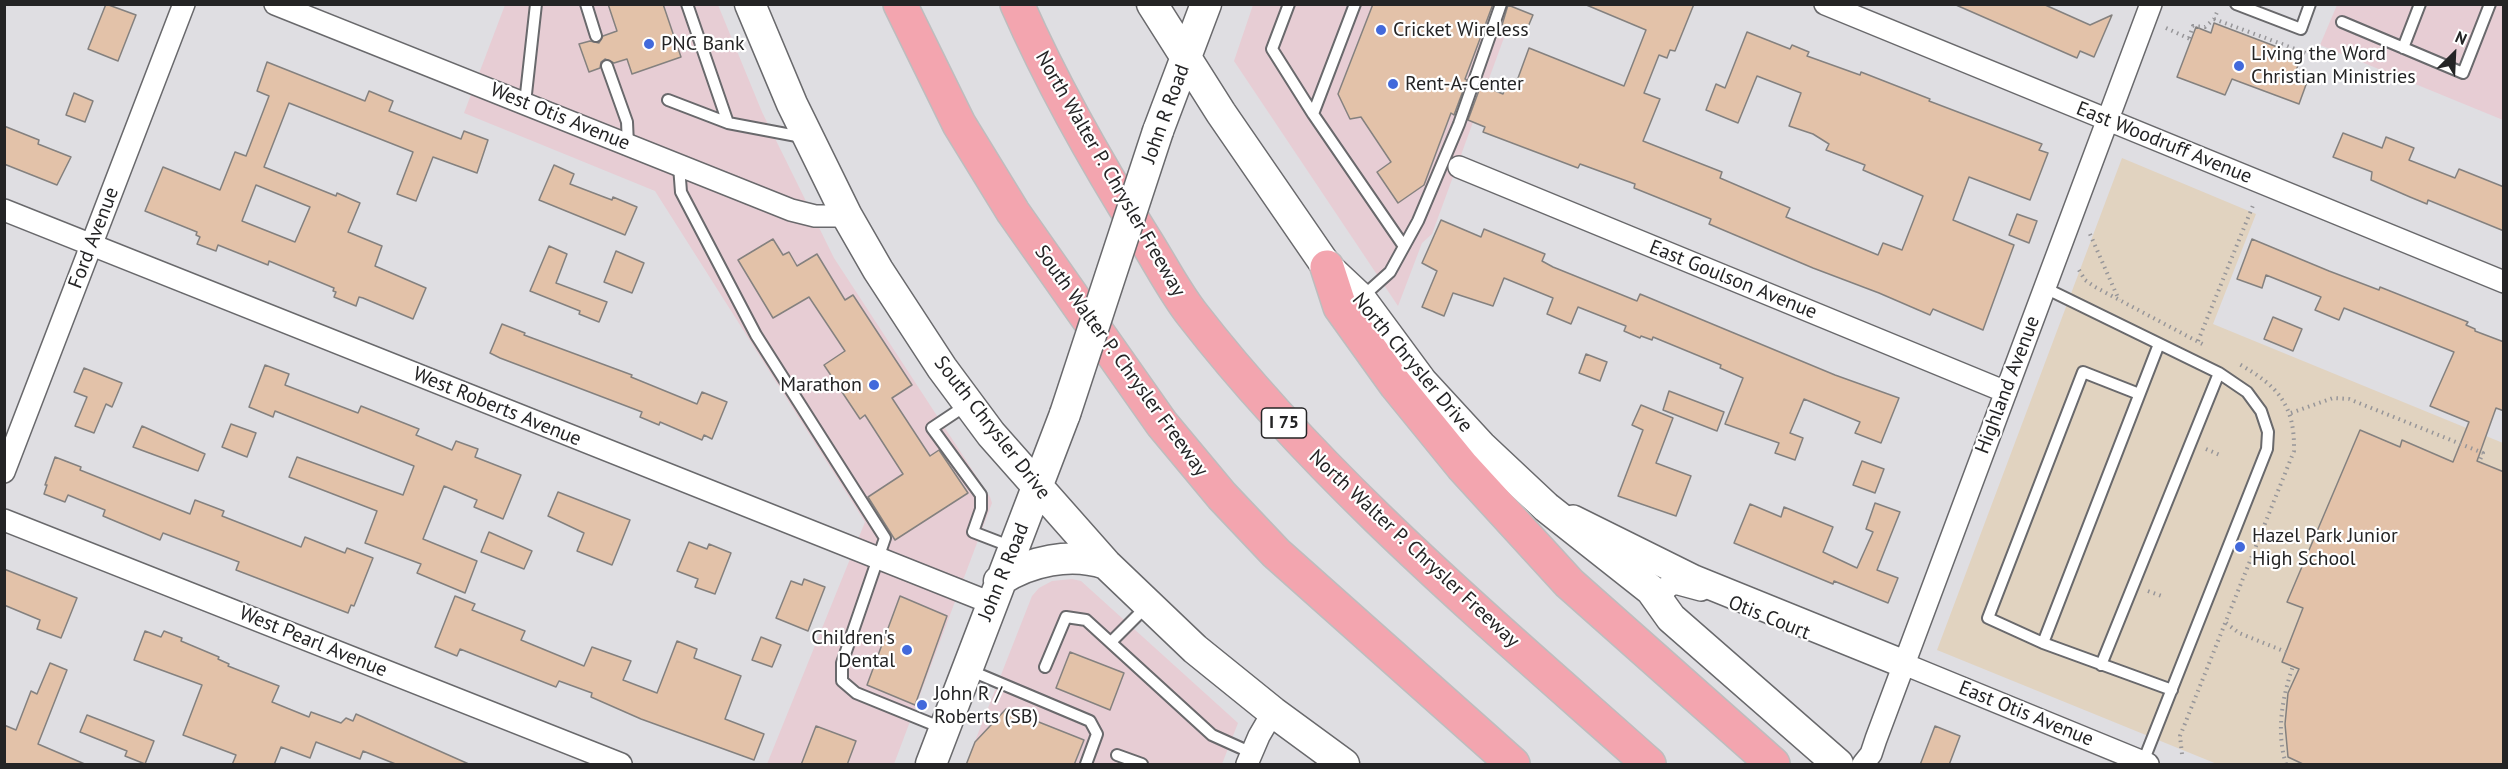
<!DOCTYPE html>
<html>
<head>
<meta charset="utf-8">
<style>
  body { margin:0 }
  #map { position:relative; width:2508px; height:769px; overflow:hidden; background:#dfdee2; font-family:"PT Sans",sans-serif }
  canvas { display:block }
  .frame { position:absolute; inset:0; border:6px solid #242425; pointer-events:none }
  .north { position:absolute; left:2424px; top:24px; width:60px; height:60px; -webkit-text-stroke:4px #fff; paint-order:stroke; rotate:24deg; font-size:16px; font-weight:700; line-height:24px; text-align:center; color:#242425 }
  .north::after { content:''; display:block; margin:auto; width:21px; height:27px; background:#242425; clip-path:polygon(50% 0,100% 100%,50% 72%,0 100%) }
</style>
</head>
<body>
<div id="map">
<canvas width="2508" height="769"></canvas>
<div class="frame"></div>
<div class="north">N</div>
</div>
<script>
const context = document.querySelector('canvas').getContext('2d');
context.lineJoin = 'round';
function fillPath(path, color) { context.fillStyle = color; context.fill(path, 'evenodd'); }
function trace(path, color, width, dash) { context.strokeStyle = color; context.lineWidth = width; context.lineCap = dash ? 'butt' : 'round'; context.setLineDash(dash || []); context.stroke(path); }
function drawText(font, color, halo, rows, align = 'center') {
  context.font = font + ' "PT Sans",sans-serif'; context.lineWidth = 4.5; context.setLineDash([]); context.textBaseline = 'middle'; context.strokeStyle = halo; context.fillStyle = color; for (const [text, x, y, turn = 0] of rows) {
    context.save(); context.translate(x, y); context.rotate((+turn || 0) * Math.PI / 180); context.textAlign = isNaN(turn) ? turn : align; if (halo) context.strokeText(text, 0, 0); context.fillText(text, 0, 0); context.restore();
  }
}
fillPath(new Path2D(`
  M 505,5 L 718,5 L 762,112 L 834,258 L 990,497 L 992,503 L 894,764 L 767,764 L 865,522 L 655,191 L 464,113 Z
  M 1253,5 L 1516,5 L 1432,234 L 1422,243 L 1398,306 L 1234,61 Z
  M 2337,5 L 2503,5 L 2503,120 L 2320,45 Z
  M 1072,579 L 1081,581 L 1238,723 L 1222,764 L 966,764 L 1032,596 L 1039,588 L 1052,581 Z`), '#e7cdd4');
fillPath(new Path2D(`
  M 2122,158 L 2256,214 L 2213,324 L 2503,443 L 2503,764 L 2217,764 L 1937,650 Z`), '#e1d3c0');
const building = new Path2D(`
  M 106,4 L 136,15 L 118,61 L 88,49 Z
  M 608,4 L 663,4 L 681,57 L 632,74 L 627,59 L 614,63 L 605,59 L 601,62 L 600,68 L 589,72 L 579,44 L 590,41 L 599,43 L 603,36 L 617,31 Z
  M 1373,4 L 1493,4 L 1465,79 L 1467,80 L 1454,115 L 1451,113 L 1424,185 L 1398,203 L 1377,172 L 1391,162 L 1361,117 L 1350,119 L 1338,94 Z
  M 1584,4 L 1694,4 L 1675,51 L 1670,50 L 1667,58 L 1659,55 L 1644,93 L 1660,99 L 1643,141 L 1722,172 L 1720,178 L 1790,208 L 1786,217 L 1878,255 L 1883,243 L 1902,250 L 1923,196 L 1863,170 L 1865,165 L 1826,150 L 1829,144 L 1813,134 L 1789,126 L 1801,93 L 1757,76 L 1738,123 L 1706,110 L 1716,84 L 1725,88 L 1747,32 L 1790,49 L 1792,45 L 1809,52 L 1807,56 L 1860,75 L 1861,72 L 1930,99 L 1929,101 L 2042,144 L 2039,150 L 2048,153 L 2030,200 L 1969,177 L 1953,220 L 2014,245 L 1983,330 L 1933,309 L 1930,315 L 1879,293 L 1813,268 L 1709,224 L 1711,219 L 1634,188 L 1635,184 L 1580,164 L 1578,168 L 1483,132 L 1485,127 L 1468,120 L 1481,85 L 1503,94 L 1506,86 L 1514,89 L 1529,48 L 1624,86 L 1646,30 Z
  M 2043,4 L 2090,25 L 2112,15 L 2094,57 L 2080,51 L 2077,58 L 1956,5 Z
  M 1508,5 L 1533,15 L 1525,34 L 1502,25 Z
  M 2214,23 L 2301,56 L 2294,77 L 2307,82 L 2299,104 L 2232,79 L 2225,95 L 2177,77 L 2196,27 L 2211,33 Z
  M 267,62 L 365,101 L 369,91 L 393,101 L 389,111 L 461,139 L 464,131 L 488,140 L 477,173 L 433,157 L 416,201 L 397,194 L 413,152 L 289,103 L 264,167 L 336,196 L 337,193 L 360,203 L 348,232 L 382,246 L 375,266 L 426,288 L 413,319 L 363,298 L 359,297 L 356,306 L 334,297 L 336,292 L 333,291 L 334,288 L 269,261 L 268,265 L 218,245 L 216,251 L 197,244 L 200,237 L 196,235 L 197,232 L 145,211 L 163,167 L 220,190 L 235,152 L 246,156 L 269,96 L 257,91 ZM 256,185 L 310,207 L 295,242 L 242,221 Z
  M 74,93 L 93,101 L 85,122 L 66,115 Z
  M 4,126 L 39,140 L 38,144 L 71,157 L 57,185 L 4,164 Z
  M 2343,133 L 2382,148 L 2386,137 L 2414,148 L 2409,160 L 2455,178 L 2459,169 L 2504,187 L 2504,231 L 2428,200 L 2427,204 L 2410,197 L 2371,180 L 2372,172 L 2333,157 Z
  M 554,165 L 574,174 L 570,184 L 604,197 L 612,200 L 613,197 L 637,207 L 625,235 L 539,200 Z
  M 2017,214 L 2037,221 L 2029,243 L 2009,235 Z
  M 1441,220 L 1481,237 L 1484,229 L 1545,254 L 1542,261 L 1553,267 L 1637,301 L 1640,294 L 1835,375 L 1899,398 L 1881,443 L 1855,433 L 1860,422 L 1804,399 L 1790,433 L 1803,438 L 1795,460 L 1775,453 L 1779,443 L 1725,424 L 1743,378 L 1720,368 L 1721,365 L 1653,337 L 1652,340 L 1641,336 L 1640,338 L 1624,331 L 1626,326 L 1578,307 L 1571,324 L 1547,314 L 1553,298 L 1504,278 L 1493,306 L 1453,293 L 1444,316 L 1422,307 L 1437,271 L 1422,263 Z
  M 773,239 L 783,255 L 789,252 L 797,266 L 817,254 L 845,300 L 853,295 L 912,385 L 892,398 L 930,456 L 939,450 L 968,493 L 895,540 L 868,497 L 903,474 L 865,415 L 860,419 L 824,365 L 845,351 L 809,297 L 773,318 L 738,260 Z
  M 2252,239 L 2329,271 L 2379,290 L 2380,287 L 2468,322 L 2466,325 L 2475,329 L 2475,331 L 2504,342 L 2504,411 L 2496,408 L 2477,461 L 2504,472 L 2504,765 L 2305,765 L 2288,757 L 2285,724 L 2288,693 L 2299,669 L 2282,662 L 2303,608 L 2287,602 L 2360,430 L 2400,447 L 2402,440 L 2453,462 L 2469,422 L 2430,406 L 2454,352 L 2344,308 L 2339,320 L 2315,310 L 2321,297 L 2266,275 L 2262,288 L 2237,279 Z
  M 549,246 L 567,254 L 556,283 L 607,302 L 599,322 L 579,314 L 580,311 L 530,291 Z
  M 616,251 L 644,263 L 632,293 L 604,282 Z
  M 2273,317 L 2302,329 L 2293,351 L 2264,339 Z
  M 502,324 L 525,333 L 524,335 L 632,375 L 631,377 L 697,404 L 702,392 L 727,402 L 712,439 L 704,435 L 702,440 L 660,422 L 659,425 L 640,417 L 642,412 L 500,358 L 490,353 Z
  M 1586,354 L 1607,362 L 1600,381 L 1579,373 Z
  M 265,365 L 289,374 L 285,385 L 358,413 L 361,406 L 419,429 L 416,435 L 452,450 L 456,441 L 478,449 L 475,457 L 521,475 L 503,519 L 474,507 L 477,500 L 444,486 L 423,539 L 477,561 L 465,593 L 417,573 L 421,564 L 365,543 L 377,511 L 289,477 L 297,457 L 403,495 L 414,466 L 275,411 L 273,417 L 249,407 Z
  M 84,368 L 122,383 L 112,407 L 106,404 L 94,433 L 75,426 L 87,397 L 74,392 Z
  M 1669,391 L 1724,412 L 1717,431 L 1663,410 Z
  M 1641,405 L 1673,418 L 1656,463 L 1691,476 L 1676,516 L 1618,496 L 1643,430 L 1632,425 Z
  M 231,424 L 256,433 L 247,457 L 222,447 Z
  M 142,426 L 205,454 L 198,471 L 133,447 Z
  M 55,457 L 81,467 L 80,470 L 190,514 L 195,500 L 224,511 L 222,516 L 301,547 L 305,537 L 345,553 L 347,548 L 373,558 L 354,606 L 351,605 L 348,613 L 236,570 L 239,562 L 163,533 L 160,540 L 103,516 L 105,510 L 68,495 L 65,502 L 44,494 L 47,485 L 45,485 Z
  M 1862,461 L 1884,469 L 1875,493 L 1853,485 Z
  M 558,492 L 630,520 L 612,565 L 577,551 L 584,533 L 548,516 Z
  M 1875,503 L 1900,512 L 1877,570 L 1898,578 L 1888,603 L 1834,581 L 1833,584 L 1734,543 L 1750,504 L 1781,517 L 1784,507 L 1833,527 L 1823,552 L 1857,568 L 1873,532 L 1866,529 Z
  M 489,532 L 532,551 L 524,569 L 481,552 Z
  M 689,542 L 707,549 L 709,544 L 731,553 L 715,594 L 695,587 L 698,579 L 677,571 Z
  M 4,569 L 77,598 L 61,638 L 37,629 L 40,620 L 4,605 Z
  M 804,579 L 825,587 L 808,631 L 776,618 L 791,581 L 802,585 Z
  M 455,596 L 475,604 L 472,610 L 525,631 L 521,640 L 584,666 L 592,647 L 631,661 L 623,680 L 657,693 L 677,641 L 697,649 L 694,658 L 741,676 L 725,719 L 764,734 L 754,760 L 641,719 L 591,697 L 592,693 L 559,681 L 556,687 L 460,649 L 457,656 L 435,647 Z
  M 900,596 L 947,616 L 915,705 L 867,685 Z
  M 145,631 L 161,637 L 164,631 L 182,638 L 181,641 L 219,657 L 218,659 L 229,664 L 228,666 L 279,686 L 272,702 L 309,717 L 311,712 L 341,723 L 346,718 L 353,721 L 356,714 L 471,765 L 398,765 L 363,751 L 360,759 L 316,742 L 310,758 L 281,747 L 274,765 L 232,765 L 236,755 L 183,735 L 202,685 L 134,660 Z
  M 761,637 L 781,645 L 772,667 L 752,660 Z
  M 1070,652 L 1124,673 L 1110,710 L 1056,688 Z
  M 50,663 L 67,670 L 38,744 L 87,765 L 4,765 L 4,725 L 16,730 L 31,691 L 37,694 Z
  M 1006,709 L 1084,740 L 1074,765 L 966,765 L 975,742 Z
  M 87,715 L 154,741 L 145,764 L 125,756 L 127,751 L 80,732 Z
  M 816,726 L 856,741 L 847,765 L 801,765 Z
  M 1935,726 L 1960,736 L 1949,765 L 1920,765 Z`);
fillPath(building, '#e3c2a9');
trace(building, '#84817f', 1.5);
const service = new Path2D(`
  M 586,4 L 596,36
  M 687,4 L 728,123
  M 1289,4 L 1272,49 L 1313,114 L 1403,245
  M 2236,4 L 2301,29 L 2310,4
  M 2342,22 L 2463,73 L 2490,4
  M 2403,48 L 2420,4
  M 607,66 L 627,122 L 628,145
  M 668,100 L 728,123 L 802,137
  M 525,103 L 536,4
  M 1313,114 L 1355,4
  M 679,166 L 681,192 L 756,335 L 885,538 L 842,663 L 842,681 L 856,693 L 942,728
  M 2045,288 L 2219,373 L 2247,392 L 2261,411 L 2268,432 L 2267,449 L 2143,762
  M 1361,298 L 1390,272 L 1418,221 L 1459,124 L 1501,4
  M 2159,344 L 2043,643 L 2172,690
  M 968,404 L 932,428 L 981,495 L 981,509 L 973,532 L 1012,547
  M 1111,642 L 1148,605
  M 2043,643 L 1988,618 L 2083,372 L 2139,394
  M 2101,665 L 2219,373
  M 1045,667 L 1066,617 L 1086,620 L 1212,735 L 1252,753
  M 969,670 L 1090,721 L 1097,734 L 1086,764
  M 1117,755 L 1142,764`);
const minor = new Path2D(`
  M 275,4 L 791,210 L 815,216 L 847,216
  M 1825,4 L 2504,282
  M 1459,167 L 2006,392
  M 4,210 L 991,603
  M 4,472 L 184,4
  M 4,520 L 621,764
  M 1668,612 L 1661,598 L 1667,587 L 1675,583 L 1701,590
  M 1904,664 L 2148,764
  M 1247,764 L 1259,736 L 1273,712
  M 1863,764 L 1871,754 L 1876,739 L 2151,4`);
const tertiary = new Path2D(`
  M 1573,519 L 1694,579 L 1904,664`);
const secondary = new Path2D(`
  M 750,4 L 792,104 L 847,216 L 878,270 L 942,368 L 991,434 L 1106,564 L 1195,649 L 1273,712 L 1344,764
  M 1152,4 L 1221,113 L 1327,267 L 1360,298 L 1422,382 L 1481,446 L 1546,507 L 1651,590 L 1671,618 L 1838,764
  M 1158,131 L 1206,4
  M 999,581 C 1029,561 1071,552 1106,564
  M 931,764 L 1065,414`);
const motorway = new Path2D(`
  M 900,4 L 959,124 L 1013,212 L 1162,424 L 1222,496 L 1276,553 L 1513,764
  M 1017,4 C 1053,86 1097,163 1144,238 C 1160,263 1174,291 1192,314 C 1323,483 1490,622 1649,764
  M 1327,267 L 1340,307 L 1396,385 L 1462,466 L 1569,583 L 1773,764`);
trace(service, '#69696c', 14);
trace(minor, '#69696c', 24);
trace(tertiary, '#69696c', 30);
trace(secondary, '#69696c', 33);
trace(motorway, '#bdbdbe', 36);
trace(new Path2D(`
  M 2214,19 L 2306,53
  M 2166,28 L 2190,39
  M 2189,38 L 2193,26 L 2205,27 L 2214,19 L 2218,10
  M 2090,234 L 2119,300
  M 2079,270 L 2085,280 L 2095,287 L 2206,346
  M 2198,341 L 2254,203
  M 2291,413 L 2333,398 L 2349,399 L 2483,453 L 2479,462
  M 2206,449 L 2222,456
  M 2148,591 L 2164,597
  M 2226,623 L 2239,633 L 2286,652
  M 2182,754 L 2180,736 L 2294,451 C 2295,405 2278,386 2239,364
  M 2286,764 C 2276,732 2282,698 2293,666`), '#979699', 4, [1.5, 4.5]);
trace(service, '#fff', 10);
trace(minor, '#fff', 21);
trace(tertiary, '#fff', 27);
trace(secondary, '#fff', 30);
trace(motorway, '#f3a5af', 33);
const secondaryBridge = new Path2D(`
  M 1065,414 L 1158,131`);
trace(secondaryBridge, '#69696c', 33, []);
trace(secondaryBridge, '#fff', 30);
for (const [x, y, r, color] of [
  [1381,30,6,"#4269db"],
  [649,44,6,"#4269db"],
  [2239,66,6,"#4269db"],
  [1393,84,6,"#4269db"],
  [874,385,6,"#4269db"],
  [2240,547,6,"#4269db"],
  [907,650,6,"#4269db"],
  [922,705,6,"#4269db"]
]) { const dot = new Path2D(); dot.arc(x, y, r, 0, 2 * Math.PI); context.fillStyle = color; context.fill(dot); trace(dot, '#fff', 2); }
for (const [x, y, w] of [
  [1284,423,45]
]) { const box = new Path2D(); box.roundRect(x - w / 2, y - 15, w, 30, 4.5); context.fillStyle = '#fff'; context.fill(box); trace(box, '#242425', 1.5); }
drawText('bold 18px', '#242425', null, [
  ["I 75",1284,423]
]);
drawText('20px', '#242425', '#fff', [
  ["Cricket Wireless",1393,30],
  ["PNC Bank",661,44],
  ["Living the Word",2251,54],
  ["Christian Ministries",2251,77],
  ["Rent-A-Center",1405,84],
  ["Marathon",862,385,"right"],
  ["Hazel Park Junior",2252,536],
  ["High School",2252,559],
  ["Children's",895,638,"right"],
  ["Dental",895,661,"right"],
  ["John R /",934,694],
  ["Roberts (SB)",934,717]
], 'left');
drawText('20px', '#242425', '#fff', [
  ["John R Road",1166,114,-70],
  ["West Otis Avenue",560,117,22],
  ["East Woodruff Avenue",2164,143,22],
  ["North Walter P. Chrysler Freeway",1110,174,60],
  ["Ford Avenue",94,238,-69],
  ["East Goulson Avenue",1733,280,22],
  ["South Walter P. Chrysler Freeway",1121,361,54],
  ["North Chrysler Drive",1412,363,50],
  ["Highland Avenue",2008,385,-69],
  ["West Roberts Avenue",497,407,22],
  ["South Chrysler Drive",992,428,52],
  ["North Walter P. Chrysler Freeway",1414,549,43],
  ["John R Road",1004,572,-68],
  ["Otis Court",1769,618,22],
  ["West Pearl Avenue",313,642,22],
  ["East Otis Avenue",2026,714,22]
]);
</script>
</body>
</html>
